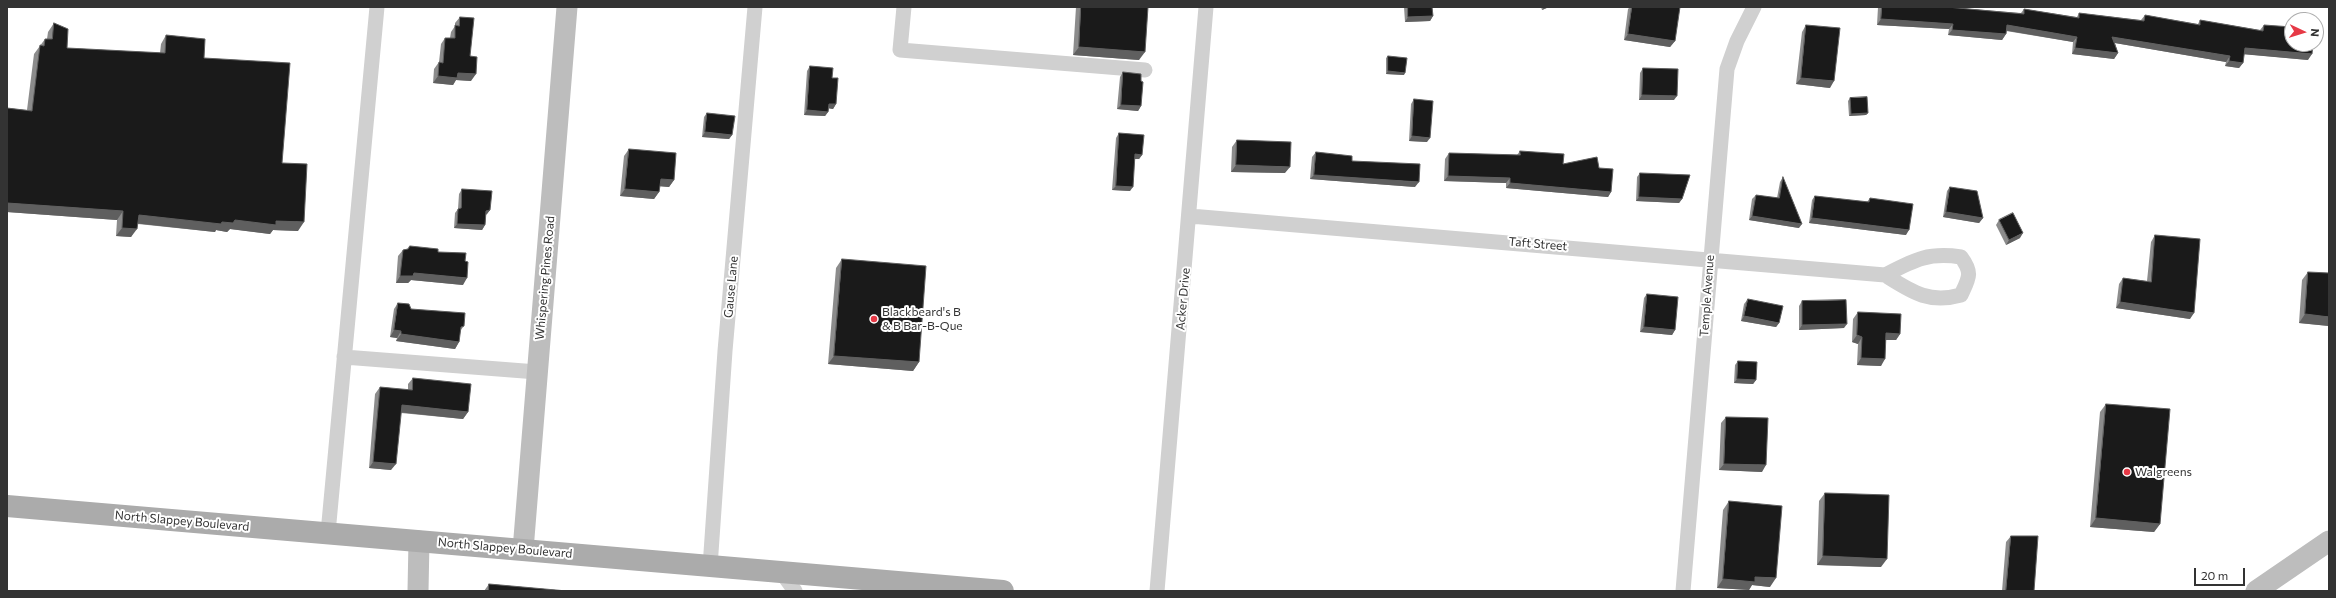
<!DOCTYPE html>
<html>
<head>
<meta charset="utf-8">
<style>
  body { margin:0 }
  #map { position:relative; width:2336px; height:598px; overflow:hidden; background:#fff; font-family:Commissioner,sans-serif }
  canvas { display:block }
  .frame { position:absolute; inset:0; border:8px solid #333; pointer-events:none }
  .north { position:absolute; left:2284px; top:12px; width:40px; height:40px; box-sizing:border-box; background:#fff; border:1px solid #adadad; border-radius:50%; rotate:94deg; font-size:11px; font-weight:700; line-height:16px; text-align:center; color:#333 }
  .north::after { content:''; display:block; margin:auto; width:14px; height:18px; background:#e63946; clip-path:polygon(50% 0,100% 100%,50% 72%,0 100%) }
  .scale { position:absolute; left:2194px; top:568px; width:51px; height:18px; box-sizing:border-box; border:2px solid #333; border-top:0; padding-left:5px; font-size:12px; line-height:14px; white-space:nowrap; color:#333; -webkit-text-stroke:3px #fff; paint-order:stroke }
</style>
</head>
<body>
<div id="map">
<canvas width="2336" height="598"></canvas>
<div class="frame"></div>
<div class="north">N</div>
<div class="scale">20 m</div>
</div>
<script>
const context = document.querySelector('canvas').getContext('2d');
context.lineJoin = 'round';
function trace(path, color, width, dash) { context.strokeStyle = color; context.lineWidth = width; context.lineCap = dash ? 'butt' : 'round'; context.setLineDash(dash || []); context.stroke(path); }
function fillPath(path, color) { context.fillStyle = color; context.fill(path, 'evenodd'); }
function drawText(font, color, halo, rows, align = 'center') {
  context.font = font + ' Commissioner,sans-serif'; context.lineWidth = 4; context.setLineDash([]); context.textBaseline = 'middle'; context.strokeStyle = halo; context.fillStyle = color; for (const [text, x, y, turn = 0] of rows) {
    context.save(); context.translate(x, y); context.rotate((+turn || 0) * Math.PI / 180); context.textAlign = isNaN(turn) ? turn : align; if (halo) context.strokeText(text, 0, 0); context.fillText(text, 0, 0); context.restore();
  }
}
trace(new Path2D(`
  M 904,7 L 900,50 L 1145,70
  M 1190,216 L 1885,275 C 1912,292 1929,304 1961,295 C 1969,278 1973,273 1961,257 C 1928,252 1914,260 1885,275
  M 344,357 L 537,372
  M 328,533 L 377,7
  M 710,567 L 725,351 L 755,7
  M 782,573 L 795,591
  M 1157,591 L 1206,7
  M 1683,591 L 1727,69 L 1737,41 L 1754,7`), '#d0d0d0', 15);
trace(new Path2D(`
  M 523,550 L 567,7
  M 418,591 L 419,541
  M 2256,591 L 2329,541`), '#bdbdbd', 21);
trace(new Path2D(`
  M 7,506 L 1003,591`), '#ababab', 22);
fillPath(new Path2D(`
  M 1076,7 L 1148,7 L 1139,60 L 1073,55 Z
  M 1404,7 L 1432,7 L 1433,16 L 1430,21 L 1405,22 Z
  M 1541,7 L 1549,7 L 1542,10 Z
  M 1630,7 L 1632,7 L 1675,41 L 1670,47 L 1624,40 L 1628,9 Z
  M 1878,7 L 1947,7 L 2021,13 L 2024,9 L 2077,17 L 2079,13 L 2141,20 L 2145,15 L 2198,24 L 2200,20 L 2260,30 L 2264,25 L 2308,60 L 2244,54 L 2243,63 L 2239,68 L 2225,66 L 2226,62 L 2115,43 L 2118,53 L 2114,59 L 2072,54 L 2073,42 L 2006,31 L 2006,34 L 2002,40 L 1948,35 L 1949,29 L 1877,25 Z
  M 460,17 L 470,56 L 471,81 L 456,80 L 453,85 L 433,83 L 434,69 L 439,62 L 441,44 L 445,38 L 450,38 L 451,32 L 455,26 L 455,23 Z
  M 54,23 L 67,48 L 160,53 L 161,44 L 166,35 L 204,58 L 282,163 L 298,231 L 273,230 L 270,234 L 230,229 L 227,232 L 216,230 L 215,232 L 138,224 L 131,237 L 116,236 L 117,220 L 7,212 L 7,108 L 27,110 L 34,54 L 45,39 L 47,39 L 48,32 Z
  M 1806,25 L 1830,88 L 1796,84 L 1802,32 Z
  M 1388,56 L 1404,75 L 1386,74 L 1386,58 Z
  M 810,66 L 832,78 L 836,104 L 833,109 L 829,108 L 828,112 L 825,116 L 804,115 L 807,71 Z
  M 1643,68 L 1674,100 L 1639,100 L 1640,73 Z
  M 1123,72 L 1141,81 L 1141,106 L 1138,111 L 1117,109 L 1120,77 Z
  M 1850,98 L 1868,113 L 1866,115 L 1849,116 L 1848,101 Z
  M 1414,99 L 1427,142 L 1409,141 L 1411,104 Z
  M 707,113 L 732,135 L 729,139 L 702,137 L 704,117 Z
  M 1119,133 L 1142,155 L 1139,159 L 1135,159 L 1130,191 L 1112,190 L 1116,138 Z
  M 1237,140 L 1285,173 L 1231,172 L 1232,147 Z
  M 629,149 L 674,180 L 669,187 L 660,186 L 659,192 L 654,199 L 620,196 L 624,156 Z
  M 1520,151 L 1563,164 L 1599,168 L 1611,192 L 1608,197 L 1506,188 L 1506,183 L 1444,181 L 1445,159 L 1449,153 L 1517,155 Z
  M 1316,152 L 1415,187 L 1310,179 L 1312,157 Z
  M 1640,173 L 1682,199 L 1679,203 L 1636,201 L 1637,177 Z
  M 1783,177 L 1799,228 L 1749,220 L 1752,199 L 1756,195 L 1777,198 L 1780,182 Z
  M 1950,187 L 1983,218 L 1979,223 L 1943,217 L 1947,191 Z
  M 462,189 L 490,210 L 486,215 L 485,225 L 482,230 L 454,228 L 455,213 L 458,209 L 459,194 Z
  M 1815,196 L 1867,202 L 1870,198 L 1906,235 L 1809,223 L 1812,200 Z
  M 1999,220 L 2020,238 L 2006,245 L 1996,225 Z
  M 2155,235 L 2190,319 L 2116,308 L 2119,284 L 2123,278 L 2147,281 L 2151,242 Z
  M 410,246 L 438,252 L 463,285 L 411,280 L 408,283 L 396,283 L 398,256 L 403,250 L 407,249 Z
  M 842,259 L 919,362 L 913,371 L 828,364 L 836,268 Z
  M 2308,272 L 2329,326 L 2299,323 L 2302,280 Z
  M 1647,294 L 1675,330 L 1672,335 L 1640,332 L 1644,298 Z
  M 1748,299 L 1779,323 L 1776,327 L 1741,321 L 1744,304 Z
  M 1802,301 L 1844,328 L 1799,330 L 1799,306 Z
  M 398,303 L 411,309 L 464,326 L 460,331 L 459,342 L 455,349 L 396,341 L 397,338 L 390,337 L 394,309 Z
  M 1858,312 L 1900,334 L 1896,340 L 1886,340 L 1881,366 L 1857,365 L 1858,344 L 1852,342 L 1853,319 Z
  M 1738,361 L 1756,380 L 1753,384 L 1734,383 L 1735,365 Z
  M 413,378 L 468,412 L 463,419 L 401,413 L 391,470 L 369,468 L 375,394 L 380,387 L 408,390 L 408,384 Z
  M 2106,404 L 2160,524 L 2154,532 L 2090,527 L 2100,412 Z
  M 1726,417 L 1762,472 L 1719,470 L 1721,423 Z
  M 1825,493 L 1881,567 L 1817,565 L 1819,501 Z
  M 1729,501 L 1770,587 L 1752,585 L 1749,590 L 1717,588 L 1723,510 Z
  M 2011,536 L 2034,591 L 2002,591 L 2006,542 Z
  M 489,584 L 567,591 L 484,591 Z`), '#8c8c8c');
fillPath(new Path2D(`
  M 1544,7 L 1549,7 L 1542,10 Z
  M 1433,16 L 1430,21 L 1405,22 L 1408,17 Z
  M 1881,19 L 1953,24 L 1949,29 L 1877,25 Z
  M 2007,25 L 2077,37 L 2073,42 L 2003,30 Z
  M 1952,30 L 2006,34 L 2002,40 L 1948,35 Z
  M 1628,34 L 1675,41 L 1670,47 L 1624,40 Z
  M 2112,37 L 2230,56 L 2226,62 L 2109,42 Z
  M 1079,47 L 1145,52 L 1139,60 L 1073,55 Z
  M 2075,48 L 2118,53 L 2114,59 L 2072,54 Z
  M 2245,48 L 2312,54 L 2308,60 L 2241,54 Z
  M 2229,61 L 2243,63 L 2239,68 L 2225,66 Z
  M 1388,71 L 1405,73 L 1404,75 L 1386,74 Z
  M 458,73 L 476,74 L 471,81 L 456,80 L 453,85 L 433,83 L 438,76 Z
  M 1801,78 L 1834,81 L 1830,88 L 1796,84 Z
  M 1642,95 L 1677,96 L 1674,100 L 1639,100 Z
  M 829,104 L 836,104 L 833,109 L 826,108 Z
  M 1121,105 L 1141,106 L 1138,111 L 1117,109 Z
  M 807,110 L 828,112 L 825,116 L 804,115 Z
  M 1868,113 L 1866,115 L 1849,116 L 1851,114 Z
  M 705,132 L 732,135 L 729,139 L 702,137 Z
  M 1412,136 L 1430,138 L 1427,142 L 1409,141 Z
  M 1135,154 L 1142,155 L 1139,159 L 1132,159 Z
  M 1236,165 L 1290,167 L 1285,173 L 1231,172 Z
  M 1314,175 L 1419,182 L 1415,187 L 1310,179 Z
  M 1448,176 L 1510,178 L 1506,183 L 1444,181 Z
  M 661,179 L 674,180 L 669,187 L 656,186 Z
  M 1510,183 L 1611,192 L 1608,197 L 1506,188 Z
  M 1116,186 L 1133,187 L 1130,191 L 1112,190 Z
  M 625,189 L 659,192 L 654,199 L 620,196 Z
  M 1639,197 L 1682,199 L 1679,203 L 1636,201 Z
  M 7,203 L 123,211 L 117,220 L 7,212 Z
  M 490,210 L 487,214 L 483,216 L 486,211 Z
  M 1946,212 L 1983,218 L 1979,223 L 1943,217 Z
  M 139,215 L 222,222 L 235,220 L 304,222 L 298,231 L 273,230 L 270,234 L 230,229 L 227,232 L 216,230 L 215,232 L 133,223 Z
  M 1752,216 L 1802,224 L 1799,228 L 1749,220 Z
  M 1812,218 L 1909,230 L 1906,235 L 1809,223 Z
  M 457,224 L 485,225 L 482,230 L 454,228 Z
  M 122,228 L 137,229 L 131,237 L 116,236 Z
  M 2023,233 L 2020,238 L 2006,245 L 2009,240 Z
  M 414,273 L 467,278 L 463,285 L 411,280 L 408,283 L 396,283 L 400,276 Z
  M 2120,302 L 2194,313 L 2190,319 L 2116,308 Z
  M 2305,314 L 2329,317 L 2329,326 L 2299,323 Z
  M 1744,316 L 1779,323 L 1776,327 L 1741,321 Z
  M 1847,324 L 1844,328 L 1799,330 L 1802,325 Z
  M 1644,327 L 1675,330 L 1672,335 L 1640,332 Z
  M 394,330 L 401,331 L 397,338 L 390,337 Z
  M 1886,333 L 1900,334 L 1896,340 L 1882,340 Z
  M 401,334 L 459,342 L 455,349 L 396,341 Z
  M 1857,335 L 1862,337 L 1858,344 L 1852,342 Z
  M 834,356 L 919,362 L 913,371 L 828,364 Z
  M 1861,358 L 1885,359 L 1881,366 L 1857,365 Z
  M 1737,379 L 1756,380 L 1753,384 L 1734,383 Z
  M 402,405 L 468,412 L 463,419 L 397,412 Z
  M 373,462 L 396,464 L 391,470 L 369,468 Z
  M 1724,464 L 1766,465 L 1762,472 L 1719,470 Z
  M 2096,518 L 2160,524 L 2154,532 L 2090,527 Z
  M 1823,556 L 1887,559 L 1881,567 L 1817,565 Z
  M 1755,577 L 1776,578 L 1770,587 L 1752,585 L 1749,590 L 1717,588 L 1723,579 Z`), '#5f5f5f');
const building = new Path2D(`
  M 1081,7 L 1148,7 L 1145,52 L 1079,47 Z
  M 1408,7 L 1432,7 L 1433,16 L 1408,17 Z
  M 1632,7 L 1680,7 L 1675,41 L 1628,34 Z
  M 1882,7 L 1947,7 L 2024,14 L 2024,9 L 2079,18 L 2079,13 L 2144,21 L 2145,15 L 2200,25 L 2200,20 L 2263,31 L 2264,25 L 2292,27 L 2292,44 L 2313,44 L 2312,54 L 2245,48 L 2243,63 L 2229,61 L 2230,56 L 2112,37 L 2118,53 L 2075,48 L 2077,37 L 2007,25 L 2006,34 L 1952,30 L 1953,24 L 1881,19 Z
  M 460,17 L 474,18 L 470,56 L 477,57 L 476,74 L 458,73 L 457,78 L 438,76 L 439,62 L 443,63 L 445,38 L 455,38 L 455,25 L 459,26 Z
  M 54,23 L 68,29 L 67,48 L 165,53 L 166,35 L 205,39 L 204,58 L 290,63 L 282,163 L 307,164 L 304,222 L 276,221 L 276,225 L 235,220 L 233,223 L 222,222 L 221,224 L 139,215 L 137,229 L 122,228 L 123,211 L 7,203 L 7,108 L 32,111 L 40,45 L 44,46 L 45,39 L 52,39 Z
  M 1806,25 L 1840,28 L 1834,81 L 1801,78 Z
  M 1388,56 L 1407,58 L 1405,73 L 1388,71 Z
  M 810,66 L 833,68 L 832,78 L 838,78 L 836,104 L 829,104 L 828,112 L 807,110 Z
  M 1643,68 L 1678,69 L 1677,96 L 1642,95 Z
  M 1123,72 L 1141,74 L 1141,81 L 1143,82 L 1141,106 L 1121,105 Z
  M 1867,97 L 1868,113 L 1851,114 L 1850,98 Z
  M 1414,99 L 1433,101 L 1430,138 L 1412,136 Z
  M 707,113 L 735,116 L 732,135 L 705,132 Z
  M 1119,133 L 1144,135 L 1142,155 L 1135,154 L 1133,187 L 1116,186 Z
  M 1237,140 L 1291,142 L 1290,167 L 1236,165 Z
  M 629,149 L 676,153 L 674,180 L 661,179 L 659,192 L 625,189 Z
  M 1520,151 L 1564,154 L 1563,164 L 1597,157 L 1599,168 L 1613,169 L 1611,192 L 1510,183 L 1510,178 L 1448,176 L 1449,153 L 1520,155 Z
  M 1316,152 L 1352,156 L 1352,161 L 1420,164 L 1419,182 L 1314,175 Z
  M 1640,173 L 1690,175 L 1682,199 L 1639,197 Z
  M 1783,177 L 1802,224 L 1752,216 L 1756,195 L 1779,198 Z
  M 1950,187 L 1977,191 L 1983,218 L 1946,212 Z
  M 462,189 L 492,191 L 490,210 L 486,211 L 485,225 L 457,224 L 458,209 L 461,208 Z
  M 1815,196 L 1869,202 L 1870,198 L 1913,204 L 1909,230 L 1812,218 Z
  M 2013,213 L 2023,233 L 2009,240 L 1999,220 Z
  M 2155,235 L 2200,239 L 2194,313 L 2120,302 L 2123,278 L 2151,282 Z
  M 410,246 L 438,249 L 438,252 L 466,253 L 465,261 L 468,262 L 467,278 L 414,273 L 413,276 L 400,276 L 403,250 L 408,249 Z
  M 842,259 L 926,266 L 919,362 L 834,356 Z
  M 2308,272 L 2329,273 L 2329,317 L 2305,314 Z
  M 1647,294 L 1678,297 L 1675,330 L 1644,327 Z
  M 1748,299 L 1783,306 L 1779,323 L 1744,316 Z
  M 1846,300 L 1847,324 L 1802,325 L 1802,301 Z
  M 398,303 L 409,304 L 411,309 L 465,313 L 464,326 L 461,327 L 459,342 L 401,334 L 401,331 L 394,330 Z
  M 1858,312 L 1901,314 L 1900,334 L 1886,333 L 1885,359 L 1861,358 L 1862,337 L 1857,335 Z
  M 1738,361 L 1757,362 L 1756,380 L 1737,379 Z
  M 413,378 L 471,384 L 468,412 L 402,405 L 396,464 L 373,462 L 380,387 L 412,390 Z
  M 2106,404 L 2170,409 L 2160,524 L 2096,518 Z
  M 1726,417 L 1768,418 L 1766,465 L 1724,464 Z
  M 1825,493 L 1889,495 L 1887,559 L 1823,556 Z
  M 1729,501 L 1782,506 L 1776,578 L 1755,577 L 1755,582 L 1723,579 Z
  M 2011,536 L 2038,536 L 2034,591 L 2006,591 Z
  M 489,584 L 567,591 L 489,591 Z`);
fillPath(building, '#1a1a1a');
trace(building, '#5f5f5f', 1);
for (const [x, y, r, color] of [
  [874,319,4,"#e63946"],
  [2127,472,4,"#e63946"]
]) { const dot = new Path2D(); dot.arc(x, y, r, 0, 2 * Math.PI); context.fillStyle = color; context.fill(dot); trace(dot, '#fff', 1.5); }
drawText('12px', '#333', '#fff', [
  ["Taft Street",1538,244,5],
  ["Whispering Pines Road",545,278,-85],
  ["Gause Lane",731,287,-85],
  ["Temple Avenue",1707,296,-86],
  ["Acker Drive",1183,299,-85],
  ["North Slappey Boulevard",182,521,5],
  ["North Slappey Boulevard",505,548,5]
]);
drawText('12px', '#333', '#fff', [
  ["Blackbeard's B",882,312],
  ["& B Bar-B-Que",882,326],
  ["Walgreens",2135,472]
], 'left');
</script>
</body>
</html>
